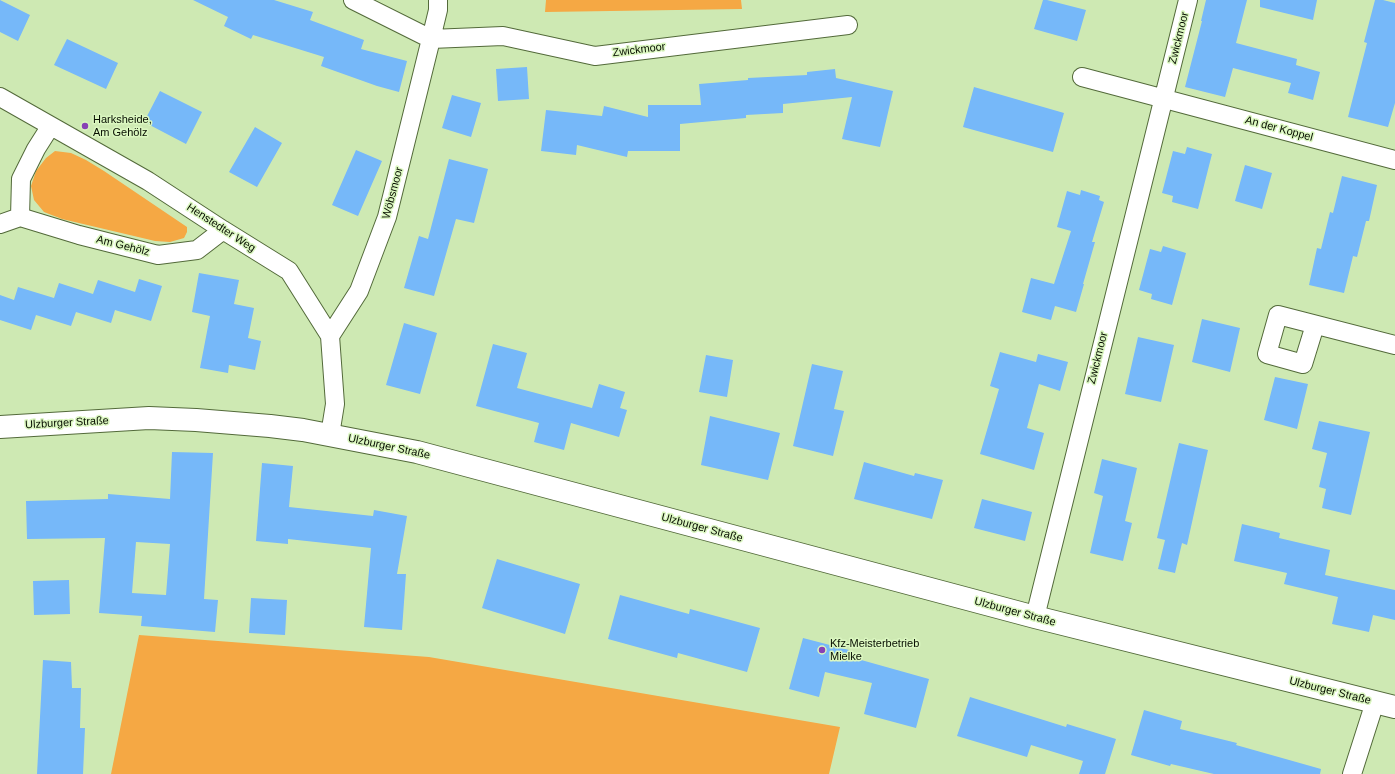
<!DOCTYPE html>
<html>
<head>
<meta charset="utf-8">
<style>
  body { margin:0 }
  canvas { display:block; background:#cee9b3 }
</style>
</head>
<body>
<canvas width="1395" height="774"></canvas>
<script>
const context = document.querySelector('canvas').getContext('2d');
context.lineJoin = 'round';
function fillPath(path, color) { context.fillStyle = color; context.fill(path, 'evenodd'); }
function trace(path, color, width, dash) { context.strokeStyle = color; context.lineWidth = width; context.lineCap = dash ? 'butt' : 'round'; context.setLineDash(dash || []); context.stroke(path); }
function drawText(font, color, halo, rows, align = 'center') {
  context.font = font + ' Helvetica,sans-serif'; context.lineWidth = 3; context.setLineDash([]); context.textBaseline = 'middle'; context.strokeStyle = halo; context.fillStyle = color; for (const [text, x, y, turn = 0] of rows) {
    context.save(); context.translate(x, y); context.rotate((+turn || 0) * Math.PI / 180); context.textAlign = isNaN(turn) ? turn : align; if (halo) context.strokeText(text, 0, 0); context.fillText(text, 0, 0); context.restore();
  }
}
fillPath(new Path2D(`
  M 546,0 L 741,0 L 742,9 L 545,12 Z
  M 55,151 L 71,153 L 86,160 L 104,171 L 187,227 L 187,232 L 184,238 L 170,242 L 155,241 L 62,219 L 44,212 L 34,200 L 31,186 L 36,171 L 46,158 Z
  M 139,635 L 429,657 L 840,727 L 829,774 L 111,774 Z`), '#f5a844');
fillPath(new Path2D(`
  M 0,0 L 30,15 L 18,41 L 0,32 Z
  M 193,0 L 274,0 L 313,12 L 310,20 L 364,40 L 361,49 L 407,61 L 399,92 L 377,86 L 321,66 L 324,57 L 253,35 L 251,39 L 224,26 L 228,17 Z
  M 1043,0 L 1047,0 L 1086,10 L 1077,41 L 1034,29 Z
  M 1206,0 L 1247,0 L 1236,43 L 1297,59 L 1296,65 L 1320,72 L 1313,100 L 1288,93 L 1291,83 L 1233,68 L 1225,97 L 1185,87 L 1202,21 L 1201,21 Z
  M 1260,0 L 1317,0 L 1313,20 L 1260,7 Z
  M 1375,0 L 1383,0 L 1395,3 L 1395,103 L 1388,127 L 1348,117 L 1367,43 L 1364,42 Z
  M 67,39 L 118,63 L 106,89 L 54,65 Z
  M 527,67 L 529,99 L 498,101 L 496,69 Z
  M 835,69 L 836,78 L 893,91 L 880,147 L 842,139 L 852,97 L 783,104 L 783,113 L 746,115 L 746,118 L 680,124 L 680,151 L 628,151 L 627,157 L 577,145 L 576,155 L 541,151 L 546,110 L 602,116 L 604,106 L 648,117 L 648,105 L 701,105 L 699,84 L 748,80 L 748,78 L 807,75 L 807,72 Z
  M 974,87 L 1064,113 L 1053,152 L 963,127 Z
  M 160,91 L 202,112 L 186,144 L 144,122 Z
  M 452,95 L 481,103 L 471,137 L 442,128 Z
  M 255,127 L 282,143 L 257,187 L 229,172 Z
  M 1187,147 L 1212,154 L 1198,209 L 1172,202 L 1173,196 L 1162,193 L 1173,151 L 1185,154 Z
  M 356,150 L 382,161 L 358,216 L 332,205 Z
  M 449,159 L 488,169 L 474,223 L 456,219 L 434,296 L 404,288 L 419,236 L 428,239 Z
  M 1245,165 L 1272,173 L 1262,209 L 1235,201 Z
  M 1342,176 L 1377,185 L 1369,221 L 1366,221 L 1357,257 L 1353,256 L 1344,293 L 1309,285 L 1317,248 L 1321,249 L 1330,212 L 1333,213 Z
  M 1081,190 L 1100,196 L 1099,200 L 1104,202 L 1092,242 L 1095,242 L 1083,284 L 1084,284 L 1076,312 L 1055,306 L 1051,320 L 1022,312 L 1031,278 L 1054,284 L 1071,231 L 1057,227 L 1067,191 L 1080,195 Z
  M 1163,246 L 1186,253 L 1172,305 L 1151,299 L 1152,294 L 1139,290 L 1150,249 L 1161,252 Z
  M 199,273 L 239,280 L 234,304 L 254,308 L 248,338 L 261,341 L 255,370 L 229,365 L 228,373 L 200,368 L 210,316 L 192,312 Z
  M 139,279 L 162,286 L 151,321 L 115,310 L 111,323 L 76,312 L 71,326 L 36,315 L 31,330 L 0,320 L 0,295 L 14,300 L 18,287 L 54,298 L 59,283 L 93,294 L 98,280 L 135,292 Z
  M 1202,319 L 1240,328 L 1230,372 L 1192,362 Z
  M 404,323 L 437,333 L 420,394 L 386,385 Z
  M 1138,337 L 1174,345 L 1161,402 L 1125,394 Z
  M 493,344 L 527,353 L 517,388 L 592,408 L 599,384 L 625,392 L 620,408 L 627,410 L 619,437 L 571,423 L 564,450 L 534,442 L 539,423 L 476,406 Z
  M 1000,352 L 1036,362 L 1038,354 L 1068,362 L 1060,391 L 1039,384 L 1027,428 L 1044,433 L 1034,470 L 980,454 L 999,389 L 990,386 Z
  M 706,355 L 733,360 L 727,397 L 699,392 Z
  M 812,364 L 843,371 L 834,409 L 844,411 L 833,456 L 793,446 Z
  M 1275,377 L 1308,384 L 1297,429 L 1264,420 Z
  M 710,416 L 780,433 L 768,480 L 701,465 Z
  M 1319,421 L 1370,432 L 1351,515 L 1322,508 L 1326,489 L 1319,487 L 1327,453 L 1312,449 Z
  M 1179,443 L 1208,450 L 1187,545 L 1182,543 L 1175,573 L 1158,569 L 1165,540 L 1157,538 Z
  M 172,452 L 213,453 L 204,599 L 218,600 L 215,632 L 141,626 L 142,616 L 99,613 L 105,538 L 27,539 L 26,501 L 108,499 L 108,494 L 170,499 ZM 136,542 L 170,544 L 166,595 L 132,593 Z
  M 1102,459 L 1137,468 L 1125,521 L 1132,523 L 1123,561 L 1090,553 L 1103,496 L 1094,493 Z
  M 864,462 L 914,476 L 915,473 L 943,480 L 932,519 L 854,499 Z
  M 262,463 L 293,466 L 289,507 L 373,516 L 374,510 L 407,516 L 397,574 L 406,574 L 402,630 L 364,627 L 371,548 L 288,539 L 288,544 L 256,541 Z
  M 982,499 L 1032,512 L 1025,541 L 974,528 Z
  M 1242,524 L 1280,533 L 1279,538 L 1330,550 L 1325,575 L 1395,590 L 1395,620 L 1373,615 L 1369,632 L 1332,624 L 1338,597 L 1284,584 L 1287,573 L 1234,561 Z
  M 497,559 L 580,584 L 565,634 L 482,608 Z
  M 69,580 L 70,614 L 34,615 L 33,581 Z
  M 620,595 L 689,614 L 690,609 L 760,628 L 747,672 L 678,653 L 677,658 L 608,639 Z
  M 251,598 L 287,600 L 285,635 L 249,633 Z
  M 803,638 L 849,650 L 847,656 L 929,679 L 916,728 L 864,714 L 872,683 L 825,672 L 819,697 L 789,689 Z
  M 43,660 L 71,662 L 72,688 L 81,688 L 80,728 L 85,728 L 83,774 L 37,774 Z
  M 970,697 L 1066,727 L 1067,724 L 1116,739 L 1105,774 L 1079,774 L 1083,761 L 1031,745 L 1027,757 L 957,736 Z
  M 1144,710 L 1182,721 L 1180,729 L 1237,743 L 1236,745 L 1321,769 L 1320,774 L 1214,774 L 1171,764 L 1170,766 L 1131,755 Z`), '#76b8f9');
const street = new Path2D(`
  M 353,0 L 431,39 L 438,10 L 438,0
  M 1082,77 L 1395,160
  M 0,97 L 148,181 L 223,230 L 289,271 L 330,336 L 335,404 L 330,435
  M 20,217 L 21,179 L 36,149 L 50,127
  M 0,224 L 20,217 L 79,235 L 158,255 L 197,250 L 223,230
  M 1315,325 L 1303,364 L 1267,354 L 1278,315 L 1395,345
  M 330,336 L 359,291 L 387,217 L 431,39 L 503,36 L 595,56 L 848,25
  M 1035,617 L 1188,0
  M 1352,774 L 1375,702`);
const secondary = new Path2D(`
  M 0,427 L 149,418 L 196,420 L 270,426 L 303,430 L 417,452 L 1035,617 L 1395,707`);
trace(street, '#536a3a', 20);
trace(secondary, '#536a3a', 24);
trace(street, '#fff', 18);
trace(secondary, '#fff', 22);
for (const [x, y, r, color] of [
  [85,126,4,"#8841b5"],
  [822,650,4,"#8841b5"]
]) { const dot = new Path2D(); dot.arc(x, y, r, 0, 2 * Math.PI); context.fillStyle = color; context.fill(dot); trace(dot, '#dbf7c0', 1.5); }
drawText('11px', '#070e00', '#dbf7c0', [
  ["Zwickmoor",1179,38,-76],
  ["Zwickmoor",639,50,-7],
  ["An der Koppel",1279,129,15],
  ["Wöbsmoor",393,193,-75],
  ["Henstedter Weg",221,228,33],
  ["Am Gehölz",123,246,14],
  ["Zwickmoor",1098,358,-76],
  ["Ulzburger Straße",67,423,-3],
  ["Ulzburger Straße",389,447,12],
  ["Ulzburger Straße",702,528,15],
  ["Ulzburger Straße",1015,612,15],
  ["Ulzburger Straße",1330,691,14]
]);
drawText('11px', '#070e00', '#dbf7c0', [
  ["Harksheide,",93,120],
  ["Am Gehölz",93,133],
  ["Kfz-Meisterbetrieb",830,644],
  ["Mielke",830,657]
], 'left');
</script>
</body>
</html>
